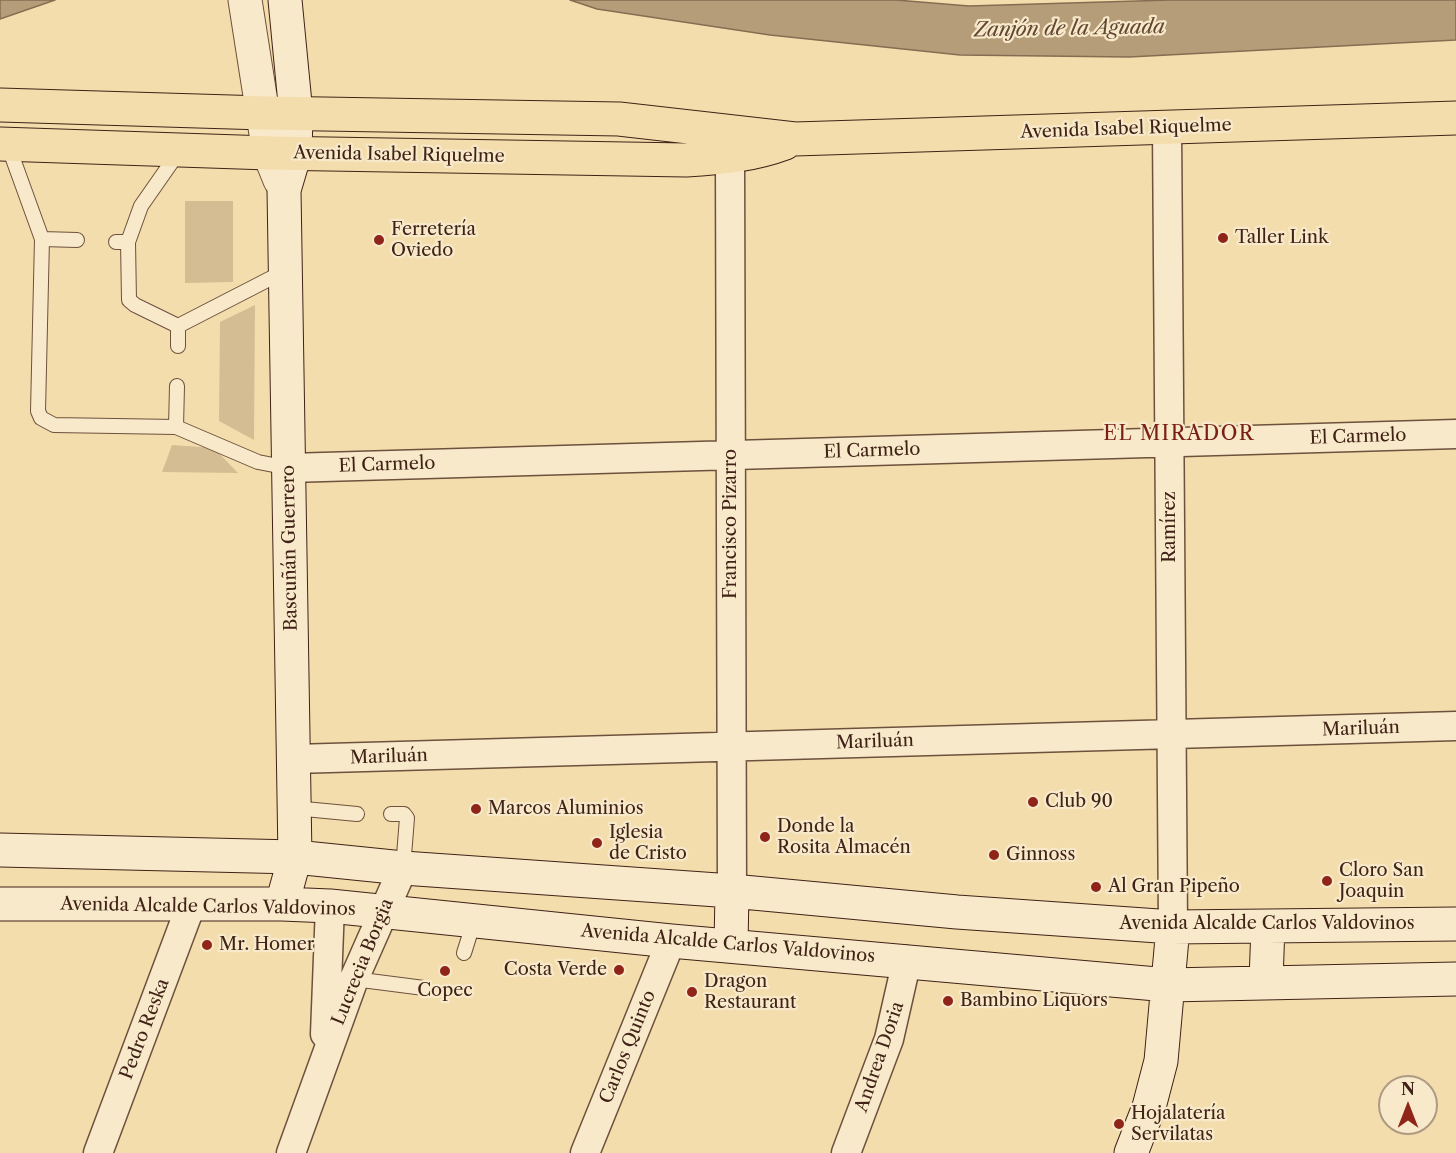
<!DOCTYPE html>
<html>
<head>
<meta charset="utf-8">
<style>
  body { margin:0 }
  #map { position:relative; width:1456px; height:1153px; overflow:hidden; background:#f3ddad; font-family:"Libre Caslon Text",serif }
  canvas { display:block }
  .north { position:absolute; left:1378px; top:1075px; width:60px; height:60px; box-sizing:border-box; background:#f7e9ca; border:2px solid #ae9982; border-radius:50%; rotate:0deg; font-size:16px; font-weight:700; line-height:24px; text-align:center; color:#402216 }
  .north::after { content:''; display:block; margin:auto; width:21px; height:27px; background:#8f2418; clip-path:polygon(50% 0,100% 100%,50% 72%,0 100%) }
</style>
</head>
<body>
<div id="map">
<canvas width="1456" height="1153"></canvas>
<div class="north">N</div>
</div>
<script>
const context = document.querySelector('canvas').getContext('2d');
context.lineJoin = 'round';
function fillPath(path, color) { context.fillStyle = color; context.fill(path, 'evenodd'); }
function trace(path, color, width, dash) { context.strokeStyle = color; context.lineWidth = width; context.lineCap = dash ? 'butt' : 'round'; context.setLineDash(dash || []); context.stroke(path); }
function drawText(font, color, halo, rows, align = 'center') {
  context.font = font + ' "Libre Caslon Text",serif'; context.lineWidth = 4.5; context.setLineDash([]); context.textBaseline = 'middle'; context.strokeStyle = halo; context.fillStyle = color; for (const [text, x, y, turn = 0] of rows) {
    context.save(); context.translate(x, y); context.rotate((+turn || 0) * Math.PI / 180); context.textAlign = isNaN(turn) ? turn : align; if (halo) context.strokeText(text, 0, 0); context.fillText(text, 0, 0); context.restore();
  }
}
fillPath(new Path2D(`
  M 185,201 L 233,201 L 233,282 L 185,283 Z
  M 255,305 L 254,440 L 219,421 L 220,322 Z
  M 172,445 L 214,448 L 238,473 L 162,472 Z`), '#d5bd93');
const water = new Path2D(`
  M 0,0 L 55,0 L 0,19 Z
  M 570,0 L 896,0 L 969,6 L 1170,0 L 1456,0 L 1456,40 L 1129,57 L 960,55 L 770,35 L 597,9 Z`);
fillPath(water, '#b69d7a');
trace(water, '#876c52', 1.5);
const service = new Path2D(`
  M 8,145 L 42,239 L 77,240
  M 42,239 L 38,411 L 41,418 L 54,425 L 176,427 L 258,462 L 289,468
  M 116,242 L 128,242 L 141,206 L 178,153
  M 128,242 L 129,300 L 135,305 L 178,326
  M 178,326 L 283,272
  M 178,346 L 178,326
  M 176,427 L 177,386
  M 294,808 L 357,814
  M 391,814 L 404,814 L 407,818 L 403,868
  M 464,953 L 474,921
  M 354,979 L 424,988`);
const minor = new Path2D(`
  M 1167,128 L 1173,927
  M 730,157 L 732,891
  M 289,468 L 1456,434
  M 294,759 L 1456,726
  M 325,1034 L 330,906
  M 98,1153 L 191,905
  M 291,1153 L 354,979 L 403,868
  M 585,1153 L 671,941
  M 846,1153 L 889,1039 L 907,960`);
const tertiary = new Path2D(`
  M 245,0 L 269,153 L 280,180`);
const secondary = new Path2D(`
  M 0,850 L 295,857 L 403,868 L 732,891 L 957,912 L 1173,927 L 1456,924
  M 0,904 L 282,904 L 330,906 L 671,941 L 1168,985 L 1456,979
  M 282,904 L 295,857 L 284,190 L 295,153 L 296,114 L 285,0
  M 731,946 L 732,891
  M 1266,981 L 1268,926
  M 1131,1153 L 1149,1107 L 1161,1061 L 1173,927`);
const trunk = new Path2D(`
  M 264,113 L 619,119 L 795,139 L 1456,118
  M 269,153 L 686,160 C 721,158 753,155 785,143`);
const motorway = new Path2D(`
  M 0,105 L 264,113
  M 0,144 L 269,153`);
trace(service, '#6d513c', 16);
trace(minor, '#6d513c', 31);
trace(tertiary, '#6d513c', 35);
trace(secondary, '#402216', 35);
trace(trunk, '#402216', 35);
trace(motorway, '#402216', 35);
trace(service, '#f7e9ca', 14);
trace(minor, '#f7e9ca', 28);
trace(tertiary, '#f7e9ca', 33);
trace(secondary, '#f7e9ca', 33);
trace(trunk, '#f3ddad', 33);
trace(motorway, '#f3ddad', 33);
for (const [x, y, r, color] of [
  [1223,238,6,"#8f2418"],
  [379,240,6,"#8f2418"],
  [1033,802,6,"#8f2418"],
  [476,809,6,"#8f2418"],
  [765,837,6,"#8f2418"],
  [597,843,6,"#8f2418"],
  [994,855,6,"#8f2418"],
  [1327,881,6,"#8f2418"],
  [1096,887,6,"#8f2418"],
  [207,945,6,"#8f2418"],
  [619,970,6,"#8f2418"],
  [445,971,6,"#8f2418"],
  [692,992,6,"#8f2418"],
  [948,1001,6,"#8f2418"],
  [1119,1124,6,"#8f2418"]
]) { const dot = new Path2D(); dot.arc(x, y, r, 0, 2 * Math.PI); context.fillStyle = color; context.fill(dot); trace(dot, '#f7e9ca', 2); }
drawText('18px', '#402216', '#f7e9ca', [
  ["Avenida Isabel Riquelme",1126,129,-2],
  ["Avenida Isabel Riquelme",399,155,1],
  ["El Carmelo",1358,437,-2],
  ["El Carmelo",872,451,-2],
  ["El Carmelo",387,465,-2],
  ["Francisco Pizarro",731,524,-90],
  ["Ramírez",1170,527,-90],
  ["Bascuñán Guerrero",290,548,-91],
  ["Mariluán",1361,729,-2],
  ["Mariluán",875,742,-2],
  ["Mariluán",389,757,-2],
  ["Avenida Alcalde Carlos Valdovinos",208,907,1],
  ["Avenida Alcalde Carlos Valdovinos",1267,924],
  ["Avenida Alcalde Carlos Valdovinos",728,944,5],
  ["Lucrecia Borgia",363,962,-68],
  ["Pedro Reska",145,1029,-69],
  ["Carlos Quinto",628,1047,-68],
  ["Andrea Doria",880,1057,-71]
]);
drawText('18px', '#402216', '#f7e9ca', [
  ["Ferretería",391,230],
  ["Oviedo",391,251],
  ["Taller Link",1235,238],
  ["Club 90",1045,802],
  ["Marcos Aluminios",488,809],
  ["Donde la",777,827],
  ["Rosita Almacén",777,848],
  ["Iglesia",609,833],
  ["de Cristo",609,854],
  ["Ginnoss",1006,855],
  ["Cloro San",1339,871],
  ["Joaquin",1339,892],
  ["Al Gran Pipeño",1108,887],
  ["Mr. Homer",219,945],
  ["Costa Verde",607,970,"right"],
  ["Dragon",704,982],
  ["Restaurant",704,1003],
  ["Copec",445,991,"center"],
  ["Bambino Liquors",960,1001],
  ["Hojalatería",1131,1114],
  ["Servilatas",1131,1135]
], 'left');
drawText('italic 20px', '#634734', '#f7e9ca', [
  ["Zanjón de la Aguada",1069,29,-1]
]);
context.letterSpacing = '1.5px';
drawText('20px', '#7a1f14', '#f7e9ca', [
  ["EL MIRADOR",1179,434]
]);
context.letterSpacing = '0px';
</script>
</body>
</html>
